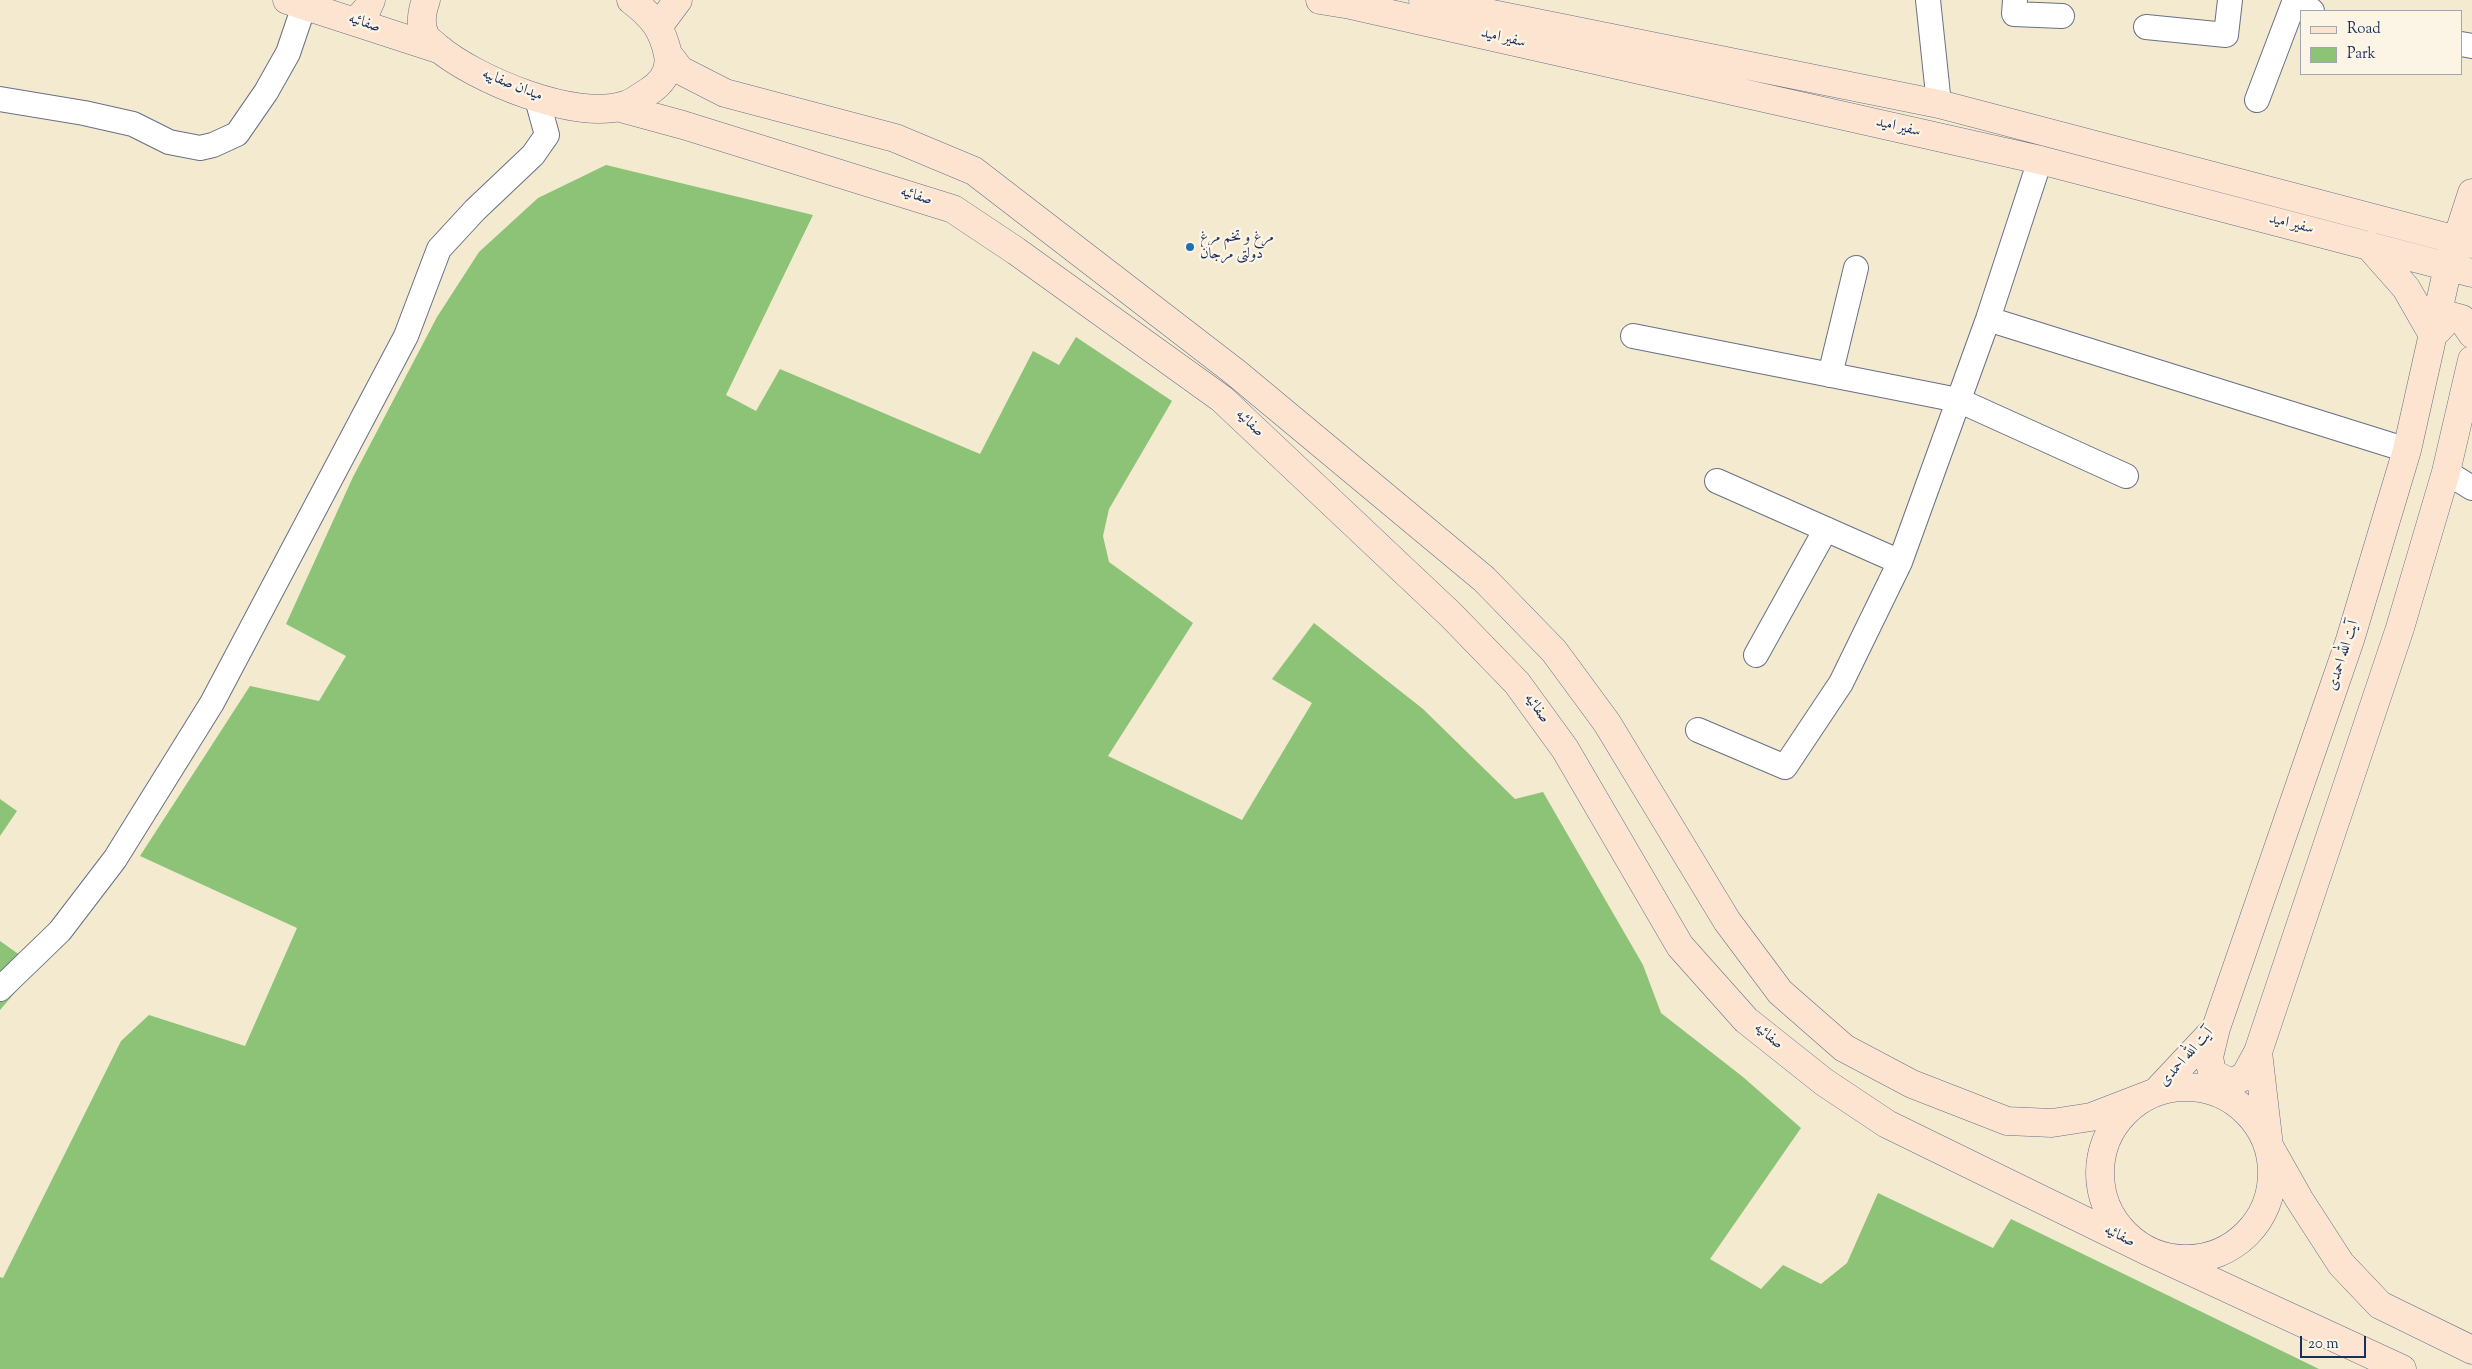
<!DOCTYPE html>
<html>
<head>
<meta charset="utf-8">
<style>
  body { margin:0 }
  #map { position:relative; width:2472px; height:1369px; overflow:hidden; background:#f3ead0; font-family:"Sorts Mill Goudy",serif }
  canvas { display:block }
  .legend { position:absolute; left:2300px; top:10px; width:162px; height:65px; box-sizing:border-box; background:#fcf5e5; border:1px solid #a2a6af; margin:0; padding:6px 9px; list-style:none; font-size:15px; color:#1b2f5e }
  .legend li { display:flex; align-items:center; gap:10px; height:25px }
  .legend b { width:25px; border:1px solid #a2a6af }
  .scale { position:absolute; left:2300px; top:1336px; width:66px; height:22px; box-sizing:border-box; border:2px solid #1b2f5e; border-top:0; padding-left:6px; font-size:15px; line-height:18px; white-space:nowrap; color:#1b2f5e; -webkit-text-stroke:4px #fcf5e5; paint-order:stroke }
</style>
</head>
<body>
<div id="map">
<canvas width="2472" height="1369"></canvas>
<ul class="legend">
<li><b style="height:6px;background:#fde4d1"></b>Road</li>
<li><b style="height:14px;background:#8cc377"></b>Park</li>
</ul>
<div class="scale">20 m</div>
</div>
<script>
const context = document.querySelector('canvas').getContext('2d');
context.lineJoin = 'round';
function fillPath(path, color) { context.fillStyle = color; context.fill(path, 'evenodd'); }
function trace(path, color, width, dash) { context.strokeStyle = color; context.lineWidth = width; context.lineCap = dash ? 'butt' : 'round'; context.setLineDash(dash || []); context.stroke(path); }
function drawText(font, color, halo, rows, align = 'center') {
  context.font = font + ' "Sorts Mill Goudy",Amiri,serif'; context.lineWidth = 4.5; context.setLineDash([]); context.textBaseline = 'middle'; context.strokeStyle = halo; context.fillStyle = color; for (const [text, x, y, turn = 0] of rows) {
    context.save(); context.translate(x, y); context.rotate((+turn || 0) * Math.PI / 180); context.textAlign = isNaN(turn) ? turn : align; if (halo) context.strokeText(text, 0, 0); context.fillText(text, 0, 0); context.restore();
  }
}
fillPath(new Path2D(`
  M 606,165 L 813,215 L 726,395 L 756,411 L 780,369 L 980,454 L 1033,351 L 1059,365 L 1076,337 L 1172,401 L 1109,509 L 1103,536 L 1109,562 L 1193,623 L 1108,756 L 1242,820 L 1312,703 L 1272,679 L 1314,623 L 1423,709 L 1515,799 L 1543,792 L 1643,965 L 1661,1013 L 1743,1077 L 1801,1128 L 1710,1259 L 1761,1289 L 1783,1265 L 1821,1284 L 1847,1263 L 1878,1193 L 1993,1248 L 2011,1219 L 2319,1369 L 0,1369 L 0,1277 L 3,1278 L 121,1041 L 149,1015 L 245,1046 L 297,928 L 140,856 L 250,686 L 319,701 L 346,656 L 286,624 L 353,477 L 437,317 L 479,252 L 538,198 Z
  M 0,799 L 17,811 L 0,836 Z
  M 0,941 L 37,967 L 0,1010 Z`), '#8cc377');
const street = new Path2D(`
  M 1928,0 L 1939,104
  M 2015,0 L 2014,14 L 2062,16
  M 2298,0 L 2312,11
  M 2146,27 L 2226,35 L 2230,0
  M 2461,44 L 2472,46
  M 0,99 L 84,113 L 133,124 L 169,142 L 200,148 L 213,145 L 237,134 L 266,92 L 288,53 L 304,6
  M 2257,100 L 2295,0
  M 1988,319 L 2407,450
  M 1633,336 L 1958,400 L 2126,476
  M 1830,375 L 1856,268
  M 2446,472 L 2472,488
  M 1717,481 L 1900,562
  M 1756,655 L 1826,529
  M 1698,730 L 1785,767 L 1841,683 L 1900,562 L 1988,319 L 2040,160
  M 0,989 L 60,931 L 115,859 L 212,703 L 406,336 L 439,249 L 475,210 L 533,155 L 547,135 L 537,99`);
const secondary = new Path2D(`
  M 287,0 L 441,50
  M 426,0 C 422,11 419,25 426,37 C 428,40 434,44 437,47 C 474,79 577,122 625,105 C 633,103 641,96 648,92 C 661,84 671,71 668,55 C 663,29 652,16 631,0
  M 1320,0 L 1351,5 L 2040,160 L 2472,273
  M 1423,0 L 1939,104 L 2472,244
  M 356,21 L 367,9 L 371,0
  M 658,27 L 678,0
  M 668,54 L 680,70 L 725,93 L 895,138 L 974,171 L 1235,372 L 1484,579 L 1554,651 L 1607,723 L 1727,921 L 1780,992 L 1844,1048 L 1912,1084 L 2007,1121 L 2052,1123 L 2091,1117 L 2156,1092 L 2216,1028 L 2350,640 L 2407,450 L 2448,267 L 2472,193
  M 617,107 L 683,125 L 953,209 L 1016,251 L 1222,399 L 1451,615 L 1517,683 L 1565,749 L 1680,946 L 1746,1020 L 1824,1082 L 1887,1124 L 2149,1252 L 2402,1369
  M 2368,245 L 2406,288 L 2433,335 L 2451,316 L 2462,319 L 2472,334
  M 2472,360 L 2446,472 L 2400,628 L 2258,1052 L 2269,1146 L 2299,1199 L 2341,1264 L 2380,1305 L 2472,1350
  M 2216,1028 L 2209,1057 L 2212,1073 L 2231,1083 L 2245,1076 L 2258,1052
  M2100 1173a86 86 0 1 1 172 0a86 86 0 1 1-172 0Z`);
trace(street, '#677086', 26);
trace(secondary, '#677086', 29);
trace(street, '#fff', 24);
trace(secondary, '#fde4d1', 28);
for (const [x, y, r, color] of [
  [1190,247,5,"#1f6fb2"]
]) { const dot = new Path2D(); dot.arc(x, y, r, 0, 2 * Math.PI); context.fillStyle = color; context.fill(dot); trace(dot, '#fcf5e5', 2); }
drawText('15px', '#1b2f5e', '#fcf5e5', [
  ["صفائیه",364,24,18],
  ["سفیر امید",1503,39,13],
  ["میدان صفاییه",512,86,22],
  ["سفیر امید",1898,128,13],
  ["صفائیه",916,197,17],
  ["سفیر امید",2291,225,14],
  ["صفائیه",1249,424,43],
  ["آیت الله احمدی",2344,656,-72],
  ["صفائیه",1536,709,54],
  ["صفائیه",1768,1037,39],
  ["آیت الله احمدی",2187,1058,-48],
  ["صفائیه",2119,1237,26]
]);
drawText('15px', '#1b2f5e', '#fcf5e5', [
  ["مرغ و تخم مرغ",1200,238],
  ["دولتی مرجان",1200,255]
], 'left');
</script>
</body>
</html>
